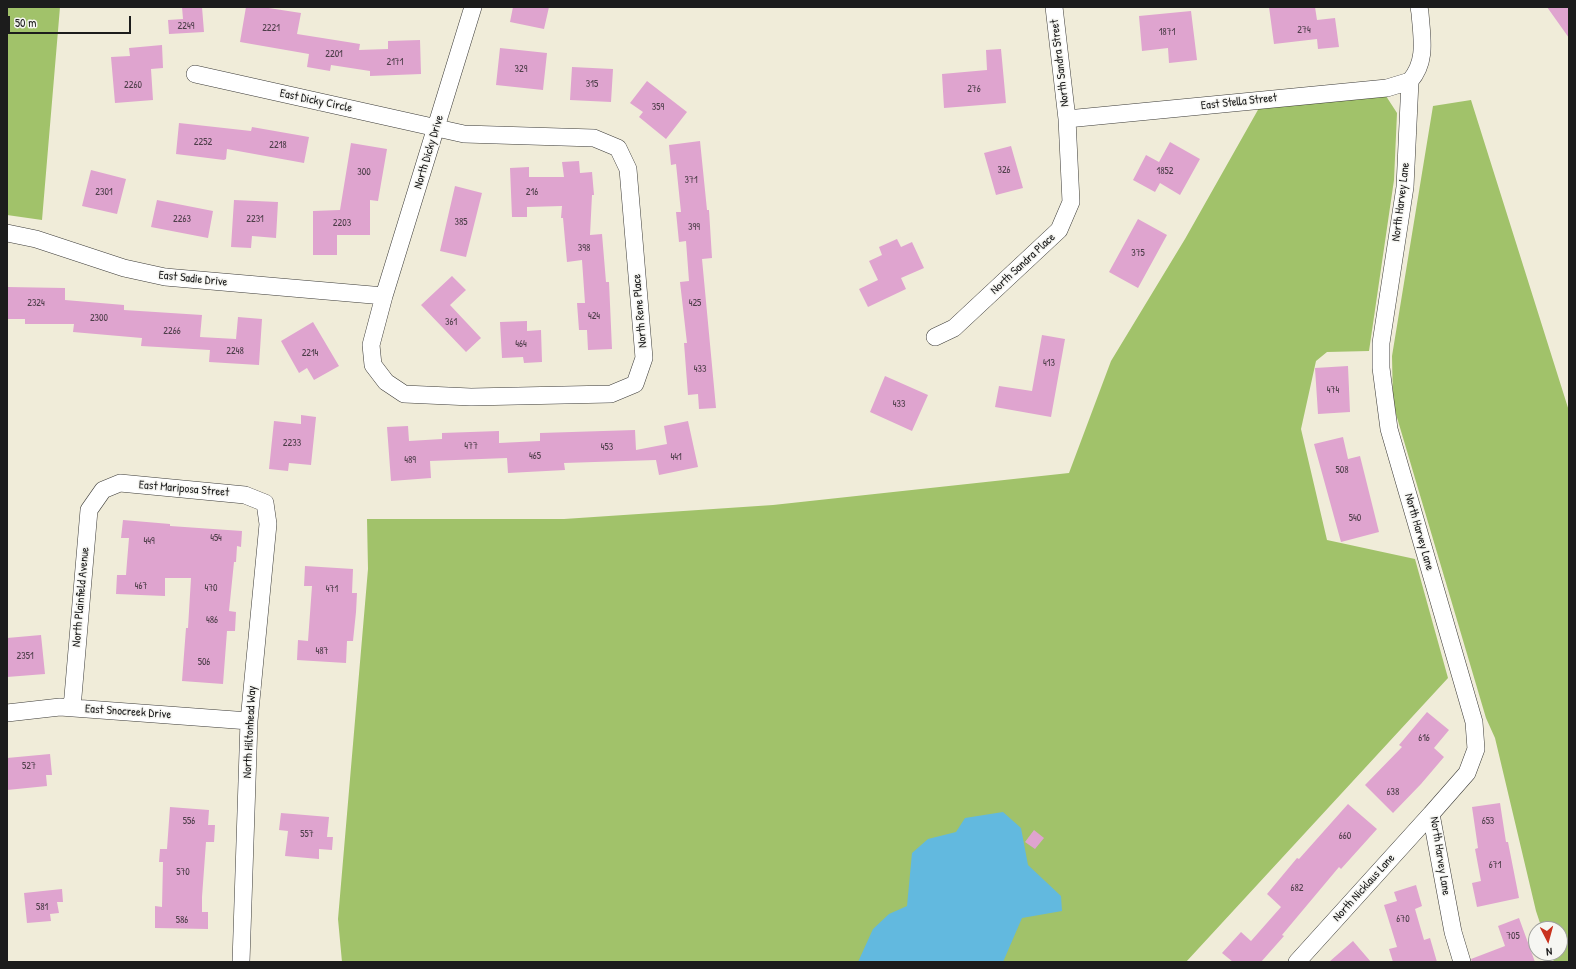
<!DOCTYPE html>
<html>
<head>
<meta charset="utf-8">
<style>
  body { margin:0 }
  #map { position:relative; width:1576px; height:969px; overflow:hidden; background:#f0ecd9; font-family:"Patrick Hand",sans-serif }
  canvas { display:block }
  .frame { position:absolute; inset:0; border:8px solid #1c1c1c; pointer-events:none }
  .north { position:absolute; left:1528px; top:921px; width:40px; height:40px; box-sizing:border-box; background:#f6f6f2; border:1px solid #9f9f9c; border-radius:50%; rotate:174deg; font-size:11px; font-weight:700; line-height:16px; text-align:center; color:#1c1c1c }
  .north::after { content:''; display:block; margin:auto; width:14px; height:18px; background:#c8321e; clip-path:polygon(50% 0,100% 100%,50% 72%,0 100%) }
  .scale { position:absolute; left:8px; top:16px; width:123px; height:18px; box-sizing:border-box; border:2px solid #1c1c1c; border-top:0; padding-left:5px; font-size:12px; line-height:14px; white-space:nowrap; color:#1c1c1c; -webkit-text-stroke:3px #f6f6f2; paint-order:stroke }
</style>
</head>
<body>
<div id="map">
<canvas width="1576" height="969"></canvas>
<div class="frame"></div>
<div class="north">N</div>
<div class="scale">50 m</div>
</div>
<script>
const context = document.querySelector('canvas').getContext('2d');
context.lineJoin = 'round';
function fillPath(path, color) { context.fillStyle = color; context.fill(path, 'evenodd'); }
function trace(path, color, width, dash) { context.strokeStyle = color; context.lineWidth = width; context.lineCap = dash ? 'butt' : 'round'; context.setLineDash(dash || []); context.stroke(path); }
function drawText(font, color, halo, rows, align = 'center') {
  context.font = font + ' "Patrick Hand",sans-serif'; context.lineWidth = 3; context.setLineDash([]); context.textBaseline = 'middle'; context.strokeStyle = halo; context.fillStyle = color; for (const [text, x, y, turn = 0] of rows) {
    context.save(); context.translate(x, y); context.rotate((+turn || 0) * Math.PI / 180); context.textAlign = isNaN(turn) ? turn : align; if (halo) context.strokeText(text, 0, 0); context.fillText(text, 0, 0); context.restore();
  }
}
fillPath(new Path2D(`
  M 7,7 L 60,7 L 42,220 L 7,215 Z
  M 1386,96 L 1397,113 L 1394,180 L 1369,351 L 1327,352 L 1316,361 L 1301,429 L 1327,540 L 1415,559 L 1448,678 L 1186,962 L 342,962 L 338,919 L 368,569 L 367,519 L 564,519 L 773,505 L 1069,473 L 1111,361 L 1185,239 L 1259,108 Z
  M 1471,100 L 1569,411 L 1569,962 L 1554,962 L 1551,953 L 1560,953 L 1560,929 L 1542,929 L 1536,911 L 1495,738 L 1486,718 L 1393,404 L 1392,356 L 1433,106 Z`), '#a1c26a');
fillPath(new Path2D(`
  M 1003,812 L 1021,828 L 1028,865 L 1061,896 L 1062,911 L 1022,918 L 1003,962 L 858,962 L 873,929 L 889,914 L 907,906 L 912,853 L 928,839 L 956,832 L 965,818 Z`), '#62b9df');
fillPath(new Path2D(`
  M 182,7 L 202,7 L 204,32 L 169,34 L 168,20 L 183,19 Z
  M 246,7 L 262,7 L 301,13 L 297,34 L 360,44 L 359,50 L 388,49 L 388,41 L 420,40 L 421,74 L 370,76 L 370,71 L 331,65 L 330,71 L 307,67 L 309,54 L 240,42 Z
  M 513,7 L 549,7 L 544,29 L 510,22 Z
  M 1269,7 L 1315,7 L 1317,20 L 1335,18 L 1339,47 L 1318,49 L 1317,39 L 1274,44 Z
  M 1547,7 L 1569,7 L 1569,38 Z
  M 1191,11 L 1197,60 L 1169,63 L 1168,48 L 1142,51 L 1139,16 Z
  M 162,45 L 163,68 L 151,69 L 153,100 L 115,103 L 111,57 L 130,56 L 129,48 Z
  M 500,48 L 547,53 L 543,90 L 496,85 Z
  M 1001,49 L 1006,103 L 944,108 L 942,74 L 987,70 L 986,50 Z
  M 572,67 L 613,69 L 611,102 L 570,100 Z
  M 647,81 L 687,112 L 666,139 L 639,117 L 643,112 L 630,103 Z
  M 179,123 L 251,131 L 252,127 L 309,137 L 304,163 L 227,149 L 226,159 L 224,160 L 176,154 Z
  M 700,141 L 707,210 L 709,210 L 712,258 L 702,259 L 716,408 L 699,409 L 698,394 L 688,395 L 684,343 L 687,343 L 680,282 L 689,281 L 686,241 L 679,242 L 676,212 L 681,212 L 676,164 L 671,165 L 669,145 Z
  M 1170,142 L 1200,159 L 1180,195 L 1160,183 L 1155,192 L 1133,180 L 1146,155 L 1159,162 Z
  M 351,143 L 387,149 L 378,201 L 370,200 L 370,235 L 337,235 L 337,255 L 313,255 L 313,211 L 340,210 Z
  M 1011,146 L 1023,188 L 996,195 L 984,153 Z
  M 579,161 L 580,173 L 592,172 L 594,195 L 592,195 L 590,235 L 602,234 L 606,282 L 609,282 L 612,349 L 588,350 L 587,330 L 579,330 L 577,303 L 585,303 L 582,260 L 567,262 L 563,218 L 561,218 L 562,206 L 527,207 L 527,217 L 512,217 L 510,168 L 529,167 L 529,177 L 564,177 L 562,162 Z
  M 91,170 L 126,179 L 117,214 L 82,206 Z
  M 455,186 L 482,193 L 466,257 L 440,251 Z
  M 157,200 L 213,211 L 208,238 L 151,227 Z
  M 234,200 L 278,202 L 276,238 L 252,236 L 251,248 L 231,247 Z
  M 1138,219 L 1167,235 L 1138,288 L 1109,272 Z
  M 897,239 L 901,247 L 912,242 L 924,268 L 901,278 L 906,289 L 868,307 L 859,289 L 878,280 L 869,261 L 882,255 L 879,247 Z
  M 452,276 L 466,290 L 450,305 L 481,338 L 466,352 L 421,305 Z
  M 8,287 L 65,288 L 65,300 L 124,305 L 124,310 L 202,315 L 200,337 L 236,339 L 238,317 L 262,319 L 259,365 L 209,362 L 210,350 L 141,346 L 142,338 L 73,332 L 74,324 L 25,324 L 25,319 L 7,319 Z
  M 527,321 L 527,331 L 541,330 L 542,362 L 524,363 L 523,357 L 502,358 L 500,322 Z
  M 313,322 L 339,366 L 314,380 L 307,368 L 299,373 L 281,341 Z
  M 1042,335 L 1065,339 L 1051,417 L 995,407 L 999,386 L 1032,391 Z
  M 1348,366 L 1350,412 L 1318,414 L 1315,368 Z
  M 885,376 L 928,395 L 912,431 L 870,412 Z
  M 301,415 L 316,417 L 311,465 L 289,463 L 288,471 L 269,469 L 274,421 L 301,424 Z
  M 688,421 L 698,467 L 659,475 L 656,460 L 564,463 L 565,470 L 508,473 L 507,458 L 430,461 L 431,478 L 391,481 L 387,427 L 408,426 L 409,441 L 442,439 L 442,433 L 499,431 L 499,443 L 540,441 L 540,433 L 635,430 L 636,450 L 667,444 L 664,426 Z
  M 1343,437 L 1348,459 L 1360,456 L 1379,532 L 1341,542 L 1314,444 Z
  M 123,520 L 170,524 L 170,526 L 242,531 L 241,547 L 237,546 L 236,562 L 234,562 L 229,611 L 236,612 L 235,631 L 227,631 L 223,684 L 182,681 L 186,628 L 188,628 L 191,578 L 165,578 L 165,596 L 116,594 L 117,575 L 126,575 L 127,562 L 129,538 L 121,538 Z
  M 305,566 L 353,569 L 352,593 L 357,593 L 356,612 L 353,641 L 347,641 L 346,663 L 297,660 L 298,640 L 308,641 L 312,586 L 304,586 Z
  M 41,635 L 45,674 L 7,677 L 7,638 Z
  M 1427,712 L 1449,730 L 1434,748 L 1444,757 L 1421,784 L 1393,813 L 1365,785 L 1402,747 L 1399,745 Z
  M 50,754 L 52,775 L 46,775 L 47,786 L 7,790 L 7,758 Z
  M 1500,803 L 1506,842 L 1508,842 L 1519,898 L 1477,907 L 1472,883 L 1481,881 L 1475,849 L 1478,848 L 1472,807 Z
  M 1348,804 L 1377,829 L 1341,869 L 1339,867 L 1282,935 L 1284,936 L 1261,962 L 1233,962 L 1222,953 L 1241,932 L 1251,941 L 1281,907 L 1267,894 L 1297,858 L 1299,859 Z
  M 170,807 L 209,810 L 208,825 L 215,825 L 214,842 L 206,842 L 202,897 L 202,912 L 208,912 L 208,929 L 155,928 L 155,906 L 162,907 L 163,862 L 159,862 L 160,849 L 167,849 Z
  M 281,813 L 329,817 L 327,837 L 333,837 L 332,850 L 319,849 L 319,859 L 285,856 L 288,831 L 279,830 Z
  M 1034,830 L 1044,838 L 1035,849 L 1025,842 Z
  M 1416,885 L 1422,906 L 1415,909 L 1424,940 L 1430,938 L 1437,962 L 1393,962 L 1389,949 L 1397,947 L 1384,905 L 1397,901 L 1394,892 Z
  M 62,889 L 63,902 L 57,902 L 59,913 L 50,914 L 51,921 L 27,923 L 24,893 Z
  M 1519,918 L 1535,962 L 1472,962 L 1471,959 L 1505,946 L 1498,926 Z
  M 1353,941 L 1371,962 L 1329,962 Z`), '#dfa4cf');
const street = new Path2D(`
  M 195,74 L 437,128 L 464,134 L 594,138 L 618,148 L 628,169 L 644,358 L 635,384 L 611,394 L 471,397 L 404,394 L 386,382 L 373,365 L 371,345 L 384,296 L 473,7
  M 1410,81 L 1405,187 L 1381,343 L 1381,368 L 1389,429 L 1474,722 L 1476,749 L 1467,773 L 1431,814 L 1453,932 L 1462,962
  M 1410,81 C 1427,61 1422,39 1420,13 L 1419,7
  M 1067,119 L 1387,88 L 1410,81
  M 7,233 L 36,239 L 124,268 L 165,277 L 384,296
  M 935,337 L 954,328 L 1059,230 L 1071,202 L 1067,119 L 1054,7
  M 72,708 L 89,510 L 103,490 L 120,483 L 245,495 L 265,503 L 268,524 L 249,721 L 241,962
  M 7,713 L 60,707 L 249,721
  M 1297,962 L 1431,814`);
trace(street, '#3c3b38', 18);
trace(street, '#fff', 17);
drawText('10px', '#4d3e49', null, [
  ["2249",186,26],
  ["2221",271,28],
  ["274",1304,30],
  ["1871",1167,32],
  ["2201",334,54],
  ["2171",395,62],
  ["329",521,69],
  ["315",592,84],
  ["2260",133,85],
  ["276",974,89],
  ["359",658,107],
  ["2252",203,142],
  ["2218",278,145],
  ["326",1004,170],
  ["1852",1165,171],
  ["300",364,172],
  ["371",691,180],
  ["2301",104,192],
  ["216",532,192],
  ["2263",182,219],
  ["2231",255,219],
  ["385",461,222],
  ["2203",342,223],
  ["399",694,227],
  ["398",584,248],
  ["375",1138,253],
  ["2324",36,303],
  ["425",695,303],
  ["424",594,316],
  ["2300",99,318],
  ["361",451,322],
  ["2266",172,331],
  ["464",521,344],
  ["2248",235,351],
  ["2214",310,353],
  ["413",1049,363],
  ["433",700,369],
  ["474",1333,390],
  ["433",899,404],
  ["2233",292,443],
  ["477",471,446],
  ["453",607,447],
  ["465",535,456],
  ["441",676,457],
  ["489",410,460],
  ["508",1342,470],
  ["540",1355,518],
  ["454",216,538],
  ["449",149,541],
  ["467",141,586],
  ["470",211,588],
  ["471",332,589],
  ["486",212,620],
  ["487",322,651],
  ["2351",25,656],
  ["506",204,662],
  ["616",1424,738],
  ["527",29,766],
  ["638",1393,792],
  ["556",189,821],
  ["653",1488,821],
  ["557",307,834],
  ["660",1345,836],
  ["671",1495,865],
  ["570",183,872],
  ["682",1297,888],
  ["581",42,907],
  ["670",1403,919],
  ["586",182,920],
  ["705",1513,936]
]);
drawText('12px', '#1c1c1c', '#f6f6f2', [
  ["North Sandra Street",1060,63,-97],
  ["East Dicky Circle",316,101,12],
  ["East Stella Street",1239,102,-6],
  ["North Dicky Drive",429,152,-73],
  ["North Harvey Lane",1401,202,-83],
  ["North Sandra Place",1023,264,-43],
  ["East Sadie Drive",193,279,6],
  ["North Rene Place",640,311,-95],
  ["East Mariposa Street",184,489,5],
  ["North Harvey Lane",1419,532,74],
  ["North Plainfield Avenue",81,597,-85],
  ["East Snocreek Drive",128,712,4],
  ["North Hiltonhead Way",250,732,-87],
  ["North Harvey Lane",1440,856,81],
  ["North Nicklaus Lane",1364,888,-48]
]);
</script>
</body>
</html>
